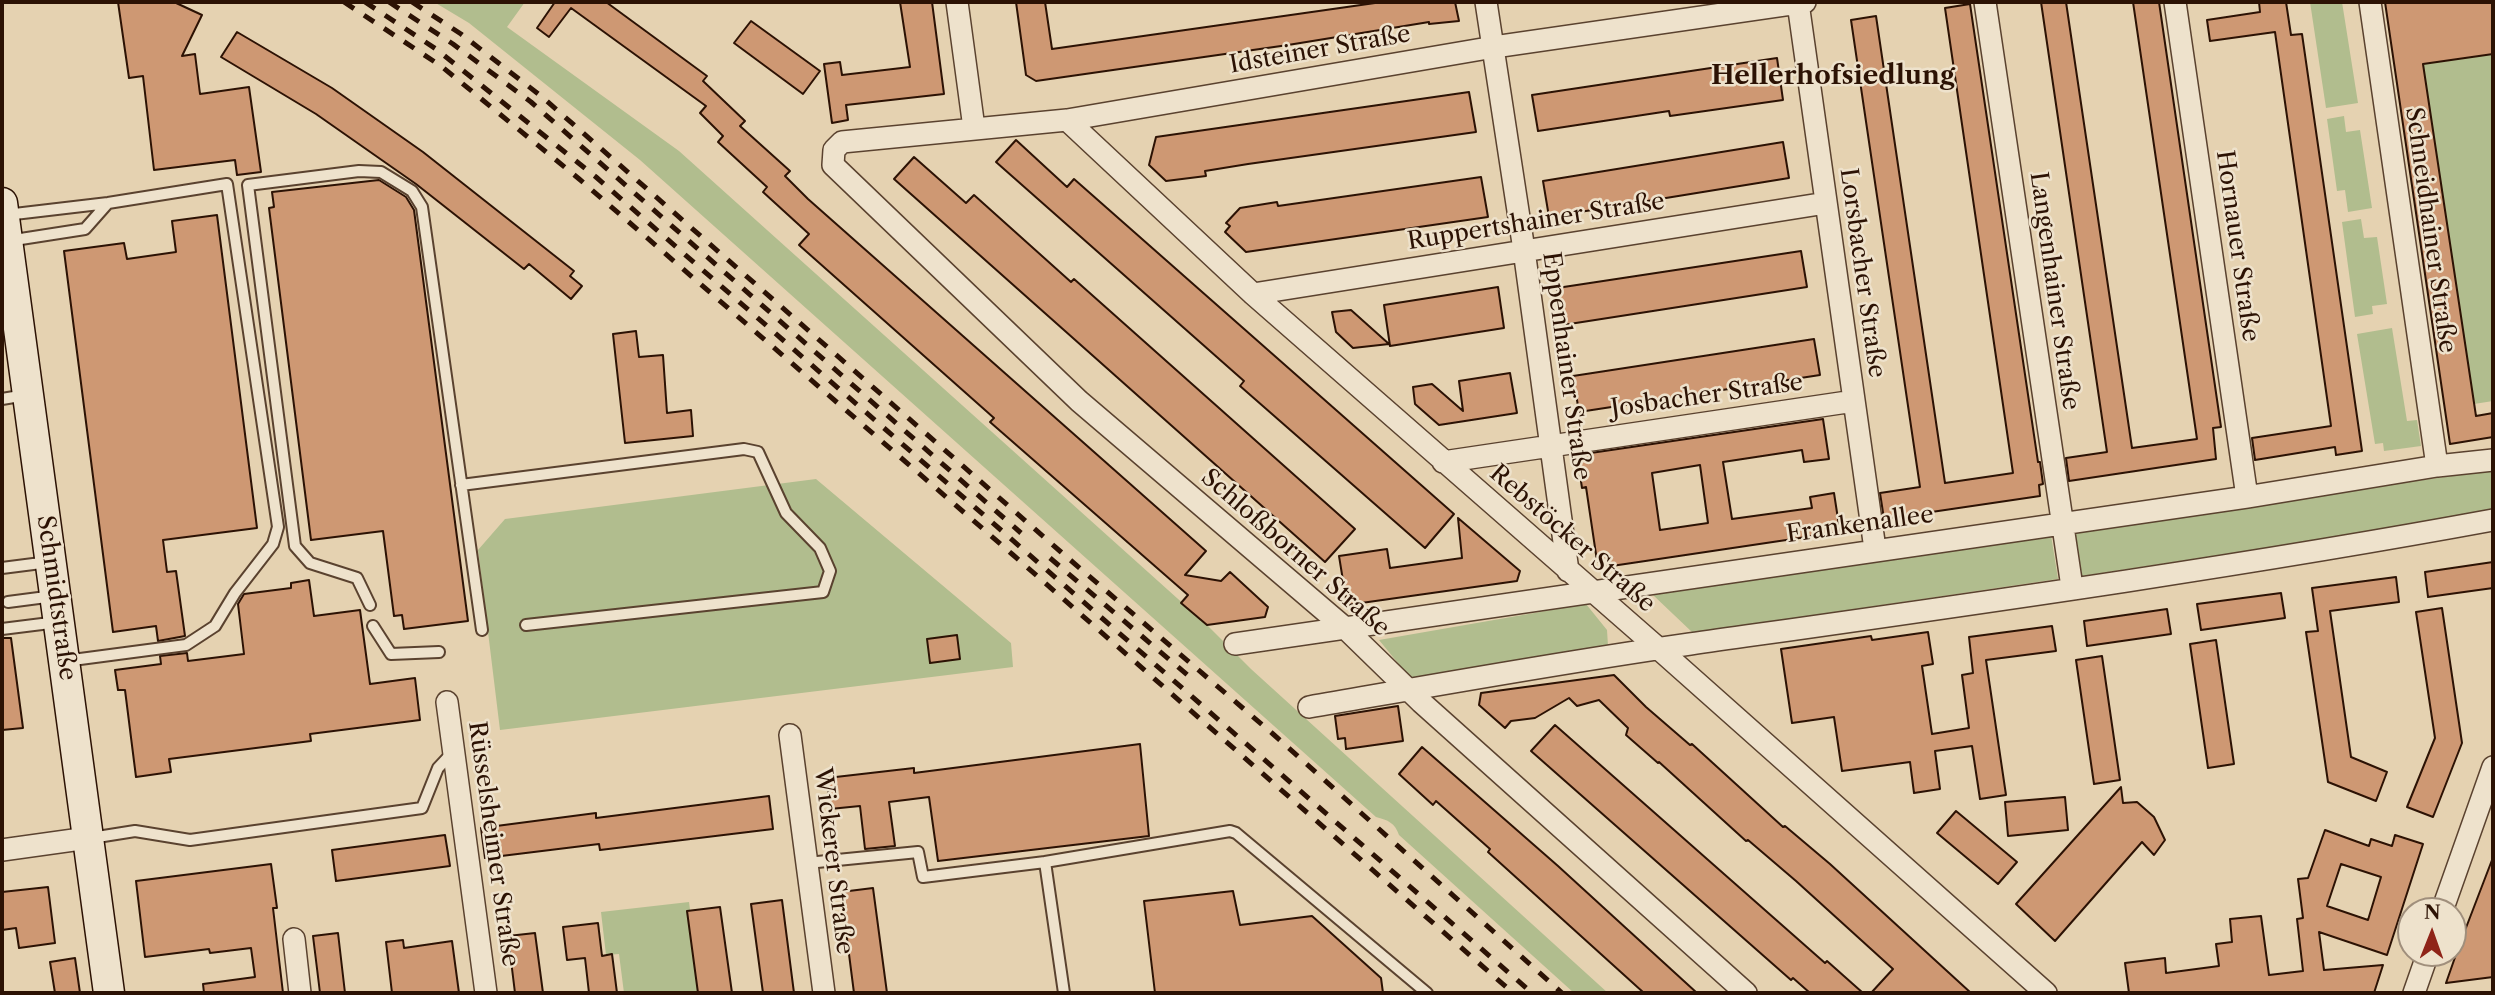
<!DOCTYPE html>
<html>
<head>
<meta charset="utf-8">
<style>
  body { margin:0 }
  #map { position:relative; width:2495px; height:995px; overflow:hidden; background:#e5d2b1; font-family:"Libre Caslon Text",serif }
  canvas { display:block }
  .frame { position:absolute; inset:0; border:4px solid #2c1204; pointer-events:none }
  .north { position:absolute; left:2397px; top:897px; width:70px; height:70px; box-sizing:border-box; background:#eee2cc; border:2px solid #a08f7c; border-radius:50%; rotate:1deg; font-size:19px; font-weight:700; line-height:28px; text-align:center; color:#2c1204 }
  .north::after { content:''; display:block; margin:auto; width:24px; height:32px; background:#8f2418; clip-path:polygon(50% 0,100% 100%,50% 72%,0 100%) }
</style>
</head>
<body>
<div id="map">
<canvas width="2495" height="995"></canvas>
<div class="frame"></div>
<div class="north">N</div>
</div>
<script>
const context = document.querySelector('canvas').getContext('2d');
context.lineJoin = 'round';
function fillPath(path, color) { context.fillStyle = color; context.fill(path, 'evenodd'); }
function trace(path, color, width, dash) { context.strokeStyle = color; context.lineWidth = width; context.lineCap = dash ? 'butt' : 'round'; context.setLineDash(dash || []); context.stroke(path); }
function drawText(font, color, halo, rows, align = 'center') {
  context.font = font + ' "Libre Caslon Text",serif'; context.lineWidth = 5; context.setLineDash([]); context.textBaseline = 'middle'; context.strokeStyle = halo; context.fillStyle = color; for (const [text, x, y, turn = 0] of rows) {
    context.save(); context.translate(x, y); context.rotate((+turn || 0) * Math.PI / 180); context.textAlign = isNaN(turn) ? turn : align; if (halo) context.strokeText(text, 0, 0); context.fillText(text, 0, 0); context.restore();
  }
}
fillPath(new Path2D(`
  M 434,2 L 525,2 L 507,27 L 679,151 L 1207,625 L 1251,669 L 1608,993 L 1574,993 L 1399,835 C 1395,823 1388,820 1376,817 L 640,160 L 469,23 Z
  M 2310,2 L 2342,2 L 2358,103 L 2326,108 Z
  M 2493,54 L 2493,401 L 2474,404 L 2423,64 Z
  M 2344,116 L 2346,132 L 2360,130 L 2372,208 L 2348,212 L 2345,190 L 2337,191 L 2327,119 Z
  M 2361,219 L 2364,238 L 2377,237 L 2387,304 L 2372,306 L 2373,314 L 2355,317 L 2342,222 Z
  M 2392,328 L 2407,421 L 2417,420 L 2421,446 L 2384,451 L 2383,443 L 2375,444 L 2357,334 Z
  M 2493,470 L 2493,513 L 2082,576 L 2075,530 Z
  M 816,479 L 1011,643 L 1013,667 L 500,730 L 478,550 L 505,519 Z
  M 2051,535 L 2058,579 L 1693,633 L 1653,595 Z
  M 1586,604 L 1607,630 L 1608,646 L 1411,679 L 1379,640 Z
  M 689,902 L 701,993 L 624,993 L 619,954 L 606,955 L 601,912 Z`), '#b1bd8e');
const building = new Path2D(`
  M 118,2 L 174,2 L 202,15 L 182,56 L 195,54 L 200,94 L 249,87 L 261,172 L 237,175 L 235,160 L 154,170 L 143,76 L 129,78 Z
  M 555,2 L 606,2 L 707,76 L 703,81 L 745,121 L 740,126 L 790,171 L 785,176 L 808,199 L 1206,551 L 1185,575 L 1221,581 L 1230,572 L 1268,607 L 1265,617 L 1207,625 L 1181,603 L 1188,595 L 990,422 L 994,418 L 799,245 L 809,234 L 763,192 L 767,187 L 718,142 L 723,136 L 700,113 L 706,106 L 571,8 L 549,37 L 537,28 Z
  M 900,2 L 932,2 L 944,94 L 846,105 L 848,120 L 832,123 L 824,64 L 840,62 L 842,75 L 910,67 Z
  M 1016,2 L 1045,2 L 1052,49 L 1382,2 L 1455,2 L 1459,21 L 1429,24 L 1429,22 L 1288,45 L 1036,81 L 1026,75 Z
  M 2041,2 L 2066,2 L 2132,448 L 2197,439 L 2133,2 L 2159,2 L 2221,427 L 2213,428 L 2216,459 L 2069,481 L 2066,458 L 2107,452 Z
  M 2259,2 L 2286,2 L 2291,35 L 2302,34 L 2362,451 L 2336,455 L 2335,447 L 2255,460 L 2252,438 L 2331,426 L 2275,32 L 2210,41 L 2207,20 L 2260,12 Z
  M 2385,2 L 2493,2 L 2493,54 L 2423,64 L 2476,416 L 2493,413 L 2493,437 L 2450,444 Z
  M 1970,4 L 2038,462 L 2040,462 L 2043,484 L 2039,485 L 2040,496 L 1884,519 L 1880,493 L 1920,487 L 1851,20 L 1876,16 L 1945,483 L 2013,473 L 1945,8 Z
  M 751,21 L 820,71 L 803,94 L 734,43 Z
  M 237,32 L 332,88 L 423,152 L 574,271 L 570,276 L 582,286 L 571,299 L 529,264 L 524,269 L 416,184 L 316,114 L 221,57 Z
  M 1777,58 L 1783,100 L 1670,116 L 1669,111 L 1538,131 L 1532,95 Z
  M 1469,92 L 1476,132 L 1248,164 L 1205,171 L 1206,176 L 1166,181 L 1149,165 L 1156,137 Z
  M 1016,140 L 1067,187 L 1074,179 L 1454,514 L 1425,548 L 1240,386 L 1244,381 L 996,162 Z
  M 1783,142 L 1789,178 L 1549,217 L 1543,181 Z
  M 914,157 L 966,203 L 974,195 L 1071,282 L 1074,279 L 1355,529 L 1325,562 L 894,179 Z
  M 1481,177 L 1488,217 L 1246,252 L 1225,232 L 1230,226 L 1226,223 L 1240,208 L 1277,202 L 1278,206 Z
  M 379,180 L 406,197 L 414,210 L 468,621 L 404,629 L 402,615 L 394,616 L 383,531 L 311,540 L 269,208 L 274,207 L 272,192 Z
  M 217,215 L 257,528 L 163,540 L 167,572 L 176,571 L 185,636 L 158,641 L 156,626 L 113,632 L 64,251 L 124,243 L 127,259 L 176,252 L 172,221 Z
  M 1801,251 L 1807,287 L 1563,325 L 1557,288 Z
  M 1498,287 L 1504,328 L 1390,346 L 1384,305 Z
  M 1351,310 L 1389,344 L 1353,348 L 1336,332 L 1332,312 Z
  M 636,331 L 639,357 L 663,355 L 667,413 L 691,410 L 693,436 L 625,443 L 613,334 Z
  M 1814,339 L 1820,375 L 1579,412 L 1573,376 Z
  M 1510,373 L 1517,413 L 1439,425 L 1415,404 L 1413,387 L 1432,384 L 1463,411 L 1459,381 Z
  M 1823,419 L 1829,459 L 1804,462 L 1802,450 L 1723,462 L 1732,519 L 1812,508 L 1810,497 L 1834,493 L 1840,532 L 1605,567 L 1597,561 L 1586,487 L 1582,488 L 1577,455 ZM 1700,465 L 1708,523 L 1660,530 L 1652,473 Z
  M 1458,518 L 1520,571 L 1517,581 L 1347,605 L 1339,556 L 1387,549 L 1390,568 L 1462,558 Z
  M 2493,562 L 2493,588 L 2428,597 L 2425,572 Z
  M 2396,577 L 2399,602 L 2330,611 L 2351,757 L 2387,772 L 2376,801 L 2328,782 L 2306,632 L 2318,631 L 2312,588 Z
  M 309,580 L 314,616 L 360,610 L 370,684 L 415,678 L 420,720 L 310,734 L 311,741 L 169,759 L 171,772 L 136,777 L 125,690 L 118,690 L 115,670 L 161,664 L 160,656 L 187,653 L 188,661 L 244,654 L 238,604 L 244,594 L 291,588 L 291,583 Z
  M 2281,593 L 2285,618 L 2201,630 L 2197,604 Z
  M 2442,608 L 2462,743 L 2433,817 L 2407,807 L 2435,738 L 2416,612 Z
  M 2167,609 L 2171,634 L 2087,646 L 2084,621 Z
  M 2052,626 L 2056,651 L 1986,660 L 2006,795 L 1980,799 L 1972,746 L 1935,751 L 1940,789 L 1914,793 L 1910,762 L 1842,771 L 1834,717 L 1792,723 L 1781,649 L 1871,636 L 1872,640 L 1928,632 L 1933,664 L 1922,666 L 1932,734 L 1969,728 L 1962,675 L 1973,673 L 1969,637 Z
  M 957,635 L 960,659 L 930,663 L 927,639 Z
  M 2,638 L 11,638 L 23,728 L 2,730 Z
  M 2216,640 L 2234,764 L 2208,768 L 2190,644 Z
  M 2102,656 L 2120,780 L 2094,784 L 2076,660 Z
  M 1614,675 L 1646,707 L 1690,745 L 1692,744 L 1783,827 L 1785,826 L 1830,864 L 1971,993 L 1871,993 L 1893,969 L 1796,881 L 1748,840 L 1746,841 L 1659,762 L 1658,763 L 1626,735 L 1628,728 L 1599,700 L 1577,706 L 1569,698 L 1535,718 L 1511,721 L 1505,728 L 1479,705 L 1481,693 Z
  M 1398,706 L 1403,741 L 1346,749 L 1345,738 L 1338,739 L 1335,716 Z
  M 1555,725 L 1825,963 L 1827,961 L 1863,993 L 1810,993 L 1793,978 L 1791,980 L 1531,751 Z
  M 1140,744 L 1149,836 L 938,861 L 929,797 L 889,802 L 895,846 L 865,849 L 860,806 L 830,809 L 827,778 L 914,768 L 914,773 Z
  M 1422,747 L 1558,866 L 1697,993 L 1644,993 L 1488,852 L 1490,849 L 1436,801 L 1433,805 L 1399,774 Z
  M 2121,787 L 2123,803 L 2137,802 L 2154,817 L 2165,840 L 2154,855 L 2142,842 L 2055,941 L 2016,904 Z
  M 769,796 L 773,829 L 600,850 L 599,844 L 485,858 L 481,828 L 596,813 L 596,818 Z
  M 2065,797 L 2068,830 L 2008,836 L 2005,802 Z
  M 1956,811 L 2017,862 L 1998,884 L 1937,833 Z
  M 2325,830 L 2369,846 L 2371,839 L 2392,846 L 2395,835 L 2423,844 L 2387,955 L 2319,932 L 2324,970 L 2383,965 L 2374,993 L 2129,993 L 2125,963 L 2165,958 L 2166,973 L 2219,966 L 2216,944 L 2232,942 L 2230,919 L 2261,916 L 2269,975 L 2303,971 L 2297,919 L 2303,918 L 2298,879 L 2308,878 ZM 2341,864 L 2381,877 L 2368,920 L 2327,906 Z
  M 445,835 L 450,866 L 336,881 L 332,850 Z
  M 2492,860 L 2493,977 L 2446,983 L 2459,946 Z
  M 271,864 L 277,908 L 273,908 L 283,993 L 204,993 L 203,984 L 255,977 L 251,948 L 210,953 L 209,949 L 145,957 L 136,881 Z
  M 48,887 L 55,943 L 19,948 L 16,928 L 2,930 L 2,892 Z
  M 873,888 L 887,993 L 854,993 L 841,892 Z
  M 1233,891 L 1240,925 L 1312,916 L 1381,978 L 1383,993 L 1155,993 L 1144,901 Z
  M 782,900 L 794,993 L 763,993 L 751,904 Z
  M 720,907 L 732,993 L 698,993 L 687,911 Z
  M 598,923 L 602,956 L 612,954 L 617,993 L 589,993 L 585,958 L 567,960 L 563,927 Z
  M 338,933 L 345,993 L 320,993 L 313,936 Z
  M 535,933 L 543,993 L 515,993 L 508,936 Z
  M 403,940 L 404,948 L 452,941 L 459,993 L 392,993 L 386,942 Z
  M 75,958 L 80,993 L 55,993 L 50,962 Z`);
fillPath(building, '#ce9873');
trace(building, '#2c1204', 2);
const lane = new Path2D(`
  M 6,215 L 108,203 L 227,184 L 278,527 L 273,544 L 235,593 L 215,626 L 186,645 L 65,661
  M 8,241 L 85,229 L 108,203
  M 2,399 L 26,395
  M 461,485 L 744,449 L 758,452 L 786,513 L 820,548 L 830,571 L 823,592 L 526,625
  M 2,568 L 49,562
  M 8,602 L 54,596
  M 370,605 L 357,578 L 310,563 L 295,546 L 248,185 L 359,171 L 381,172 L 412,191 L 422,207 L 482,630
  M 373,626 L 391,654 L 439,652
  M 2,629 L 58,622
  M 91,838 L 135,831 L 190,840 L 422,808 L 438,768 L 453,752
  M 807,863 L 918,852 L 923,877 L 1045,862
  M 1064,993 L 1045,862 L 1230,831 L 1236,833 L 1427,993`);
const street = new Path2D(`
  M 957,2 L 974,128
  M 1486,2 L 1524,250 L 1568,571
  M 1985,2 L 2072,587
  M 2175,2 L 2247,497
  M 2370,2 L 2437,466
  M 1798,3 L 1875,549
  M 1067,120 L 1253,294 L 1659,649 L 2046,993
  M 1253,294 L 1826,203
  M 1443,462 L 1854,401
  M 1235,644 L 2247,497 L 2437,466 L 2493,460
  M 447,702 L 486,993
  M 1309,707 C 1436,685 1563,662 1690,644 C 1958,606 2227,569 2493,520
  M 790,735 L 824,993
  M 2,850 L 88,838
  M 2442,911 L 2493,767
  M 294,939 L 300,993
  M 1746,993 L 1421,702 L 1345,628 L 1079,401 L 833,165 L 834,150 L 842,142 L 1067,120 L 1494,47 L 1805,2
  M 2414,993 L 2428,953`);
const secondary = new Path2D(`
  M 2,203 L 109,993`);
trace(lane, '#5a422f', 14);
trace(street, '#5a422f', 24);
trace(secondary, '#2c1204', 33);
trace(lane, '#eee2cc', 10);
trace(street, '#eee2cc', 21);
trace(secondary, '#eee2cc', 30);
trace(new Path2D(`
  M 344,2 L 441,66 L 578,178 L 1012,554 L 1513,993
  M 365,2 L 436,49 L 596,177 L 1532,993
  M 389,2 L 453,44 L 531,102 L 1021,533
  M 412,2 L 461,34 L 541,96 L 1061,552 L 1273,734 L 1562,993
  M 1050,558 L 1191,678`), '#2c1204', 5, [12, 12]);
drawText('24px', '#2c1204', '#eee2cc', [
  ["Idsteiner Straße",1320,50,-10],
  ["Ruppertshainer Straße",1536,222,-9],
  ["Schneidhainer Straße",2430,230,82],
  ["Hornauer Straße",2237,246,82],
  ["Lorsbacher Straße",1862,273,82],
  ["Langenhainer Straße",2054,291,82],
  ["Eppenhainer Straße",1566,366,82],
  ["Josbacher Straße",1707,396,-8],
  ["Frankenallee",1860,525,-8],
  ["Rebstöcker Straße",1572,539,41],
  ["Schloßborner Straße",1295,553,41],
  ["Schmidtstraße",56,598,82],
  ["Rüsselsheimer Straße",493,844,82],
  ["Wickerer Straße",833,861,83]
]);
drawText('bold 26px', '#2c1204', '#eee2cc', [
  ["Hellerhofsiedlung",1833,76]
]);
</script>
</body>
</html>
